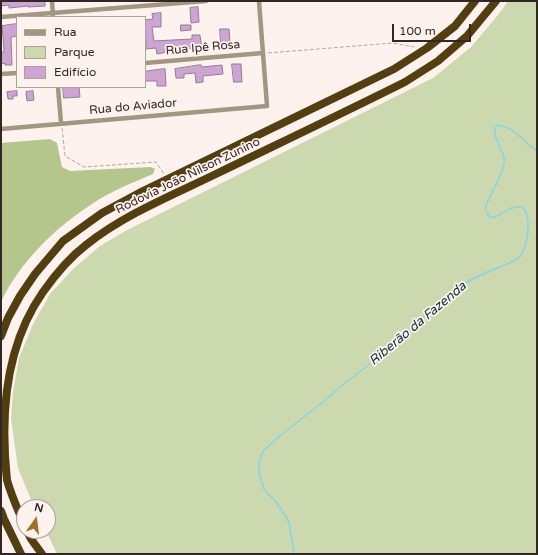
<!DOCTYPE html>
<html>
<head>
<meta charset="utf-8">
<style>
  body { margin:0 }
  #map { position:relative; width:538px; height:555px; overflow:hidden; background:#fdf2ee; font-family:"Varela Round",sans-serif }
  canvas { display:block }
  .frame { position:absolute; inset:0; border:2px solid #312724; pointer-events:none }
  .legend { position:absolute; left:16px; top:16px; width:130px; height:72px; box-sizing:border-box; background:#fdf2ee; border:1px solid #aba19d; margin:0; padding:5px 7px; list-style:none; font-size:12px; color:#312724 }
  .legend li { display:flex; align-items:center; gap:8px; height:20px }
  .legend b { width:20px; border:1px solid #aba19d }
  .north { position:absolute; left:16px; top:499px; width:40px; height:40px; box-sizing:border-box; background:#fdf2ee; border:1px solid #aba19d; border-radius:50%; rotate:14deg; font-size:11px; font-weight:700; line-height:16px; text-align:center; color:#312724 }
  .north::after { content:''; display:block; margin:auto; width:14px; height:18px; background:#a07024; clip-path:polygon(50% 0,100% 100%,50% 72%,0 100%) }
  .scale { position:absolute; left:392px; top:24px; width:79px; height:18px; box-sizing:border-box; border:2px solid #312724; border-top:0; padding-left:5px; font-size:12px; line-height:14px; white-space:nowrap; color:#312724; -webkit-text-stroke:3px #fdf2ee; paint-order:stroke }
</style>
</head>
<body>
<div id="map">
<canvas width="538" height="555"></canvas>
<div class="frame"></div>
<ul class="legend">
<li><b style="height:5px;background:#a4977f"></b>Rua</li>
<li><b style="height:11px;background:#ccd9af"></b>Parque</li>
<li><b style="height:11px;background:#cea4d5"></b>Edifício</li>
</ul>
<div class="north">N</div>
<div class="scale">100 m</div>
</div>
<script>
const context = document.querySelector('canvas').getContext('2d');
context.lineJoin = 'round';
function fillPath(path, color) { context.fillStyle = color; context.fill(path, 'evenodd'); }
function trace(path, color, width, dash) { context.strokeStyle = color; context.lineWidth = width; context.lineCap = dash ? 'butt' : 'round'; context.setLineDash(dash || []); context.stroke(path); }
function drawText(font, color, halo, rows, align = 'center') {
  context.font = font + ' "Varela Round",sans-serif'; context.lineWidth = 3.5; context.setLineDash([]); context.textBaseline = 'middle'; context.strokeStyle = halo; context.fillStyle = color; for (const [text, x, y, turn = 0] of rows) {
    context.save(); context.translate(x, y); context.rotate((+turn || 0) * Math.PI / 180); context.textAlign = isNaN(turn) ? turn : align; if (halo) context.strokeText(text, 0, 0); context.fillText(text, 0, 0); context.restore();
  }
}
fillPath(new Path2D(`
  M 508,1 L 537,1 L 537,554 L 57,554 L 46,531 L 48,531 L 48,507 L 34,507 L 18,468 L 11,419 L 13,392 L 19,358 L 33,324 L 50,294 L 74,268 L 100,246 L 127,230 L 433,78 L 471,47 L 502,10 Z`), '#ccd9af');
fillPath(new Path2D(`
  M 50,139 L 57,143 L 62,167 L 70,171 L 151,167 L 155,169 L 153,174 C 132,183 111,191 92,204 C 56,227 19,263 1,302 L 1,143 Z`), '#b4c68b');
trace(new Path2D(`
  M 294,554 L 289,522 L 277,503 L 269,495 L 264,489 L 259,474 L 259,464 L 263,451 L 282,434 L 323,402 L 344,384 L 386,351 L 427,314 L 462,285 L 476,277 L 514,261 C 517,259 519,258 521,255 C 528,244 532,216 522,207 C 509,206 504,214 492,218 C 486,215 485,211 486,205 C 491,193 506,170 504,158 C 502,147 490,134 497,125 C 517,128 521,141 537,151`), '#84d5e5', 1.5);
const building = new Path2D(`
  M 1,1 L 45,1 L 45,6 L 28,7 L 28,6 L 9,8 L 9,5 L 1,6 Z
  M 198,7 L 199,22 L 191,23 L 190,8 Z
  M 161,13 L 161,27 L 152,27 L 154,41 L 192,39 L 192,35 L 200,35 L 202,50 L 193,51 L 193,48 L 182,49 L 182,52 L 174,52 L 173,51 L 157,54 L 156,48 L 146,49 L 145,20 L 153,19 L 152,14 Z
  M 17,24 L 17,36 L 11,37 L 12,65 L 5,65 L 5,63 L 1,64 L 1,52 L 4,52 L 4,49 L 2,26 Z
  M 181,25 L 191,25 L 191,30 L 181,31 Z
  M 220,29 L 229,29 L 230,43 L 221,43 Z
  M 232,64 L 241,64 L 242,82 L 234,82 Z
  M 201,65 L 202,67 L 222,65 L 223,74 L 203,76 L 203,82 L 196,83 L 195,73 L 184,74 L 184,78 L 176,78 L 175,69 Z
  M 165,69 L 166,86 L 157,86 L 157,81 L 145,81 L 145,72 L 147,71 Z
  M 63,87 L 79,87 L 80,97 L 64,98 Z
  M 17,91 L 17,96 L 13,96 L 13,99 L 8,99 L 7,92 Z
  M 33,91 L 34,100 L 27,101 L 26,92 Z`);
fillPath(building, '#cea4d5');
trace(building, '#8f7f91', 1);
trace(new Path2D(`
  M 268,53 L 393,43 L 414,47
  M 62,128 L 65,156 L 84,167 L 156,162 L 164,174`), '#b3a8a5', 1, [4, 2]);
trace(new Path2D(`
  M 52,1 L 53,17
  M 1,17 L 206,1
  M 145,63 L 263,53
  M 1,74 L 17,73
  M 58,87 L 61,123
  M 1,129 L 267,106 L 259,1`), '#a4977f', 4.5);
trace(new Path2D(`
  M 1,336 L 8,318 L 20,296 L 35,274 L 63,241 L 102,213 L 143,191 L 394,69 L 427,48 L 455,26 L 475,1
  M 1,511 L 4,519 L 21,554
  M 24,524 C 18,510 11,495 7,480 C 0,415 5,346 43,292 C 55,275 69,258 86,245 C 125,214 173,195 218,173 C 280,143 343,113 405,82 L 438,61 L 467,36 L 496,1
  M 27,531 L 31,539 L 42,554`), '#533e10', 8);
drawText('12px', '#312724', '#fdf2ee', [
  ["Rua Ipê Rosa",203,48,-5],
  ["Rua do Aviador",133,107,-5],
  ["Rodovia João Nilson Zunino",188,176,-26]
]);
drawText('italic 13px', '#083138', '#fdf2ee', [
  ["Riberão da Fazenda",418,324,-40]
]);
</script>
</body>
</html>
